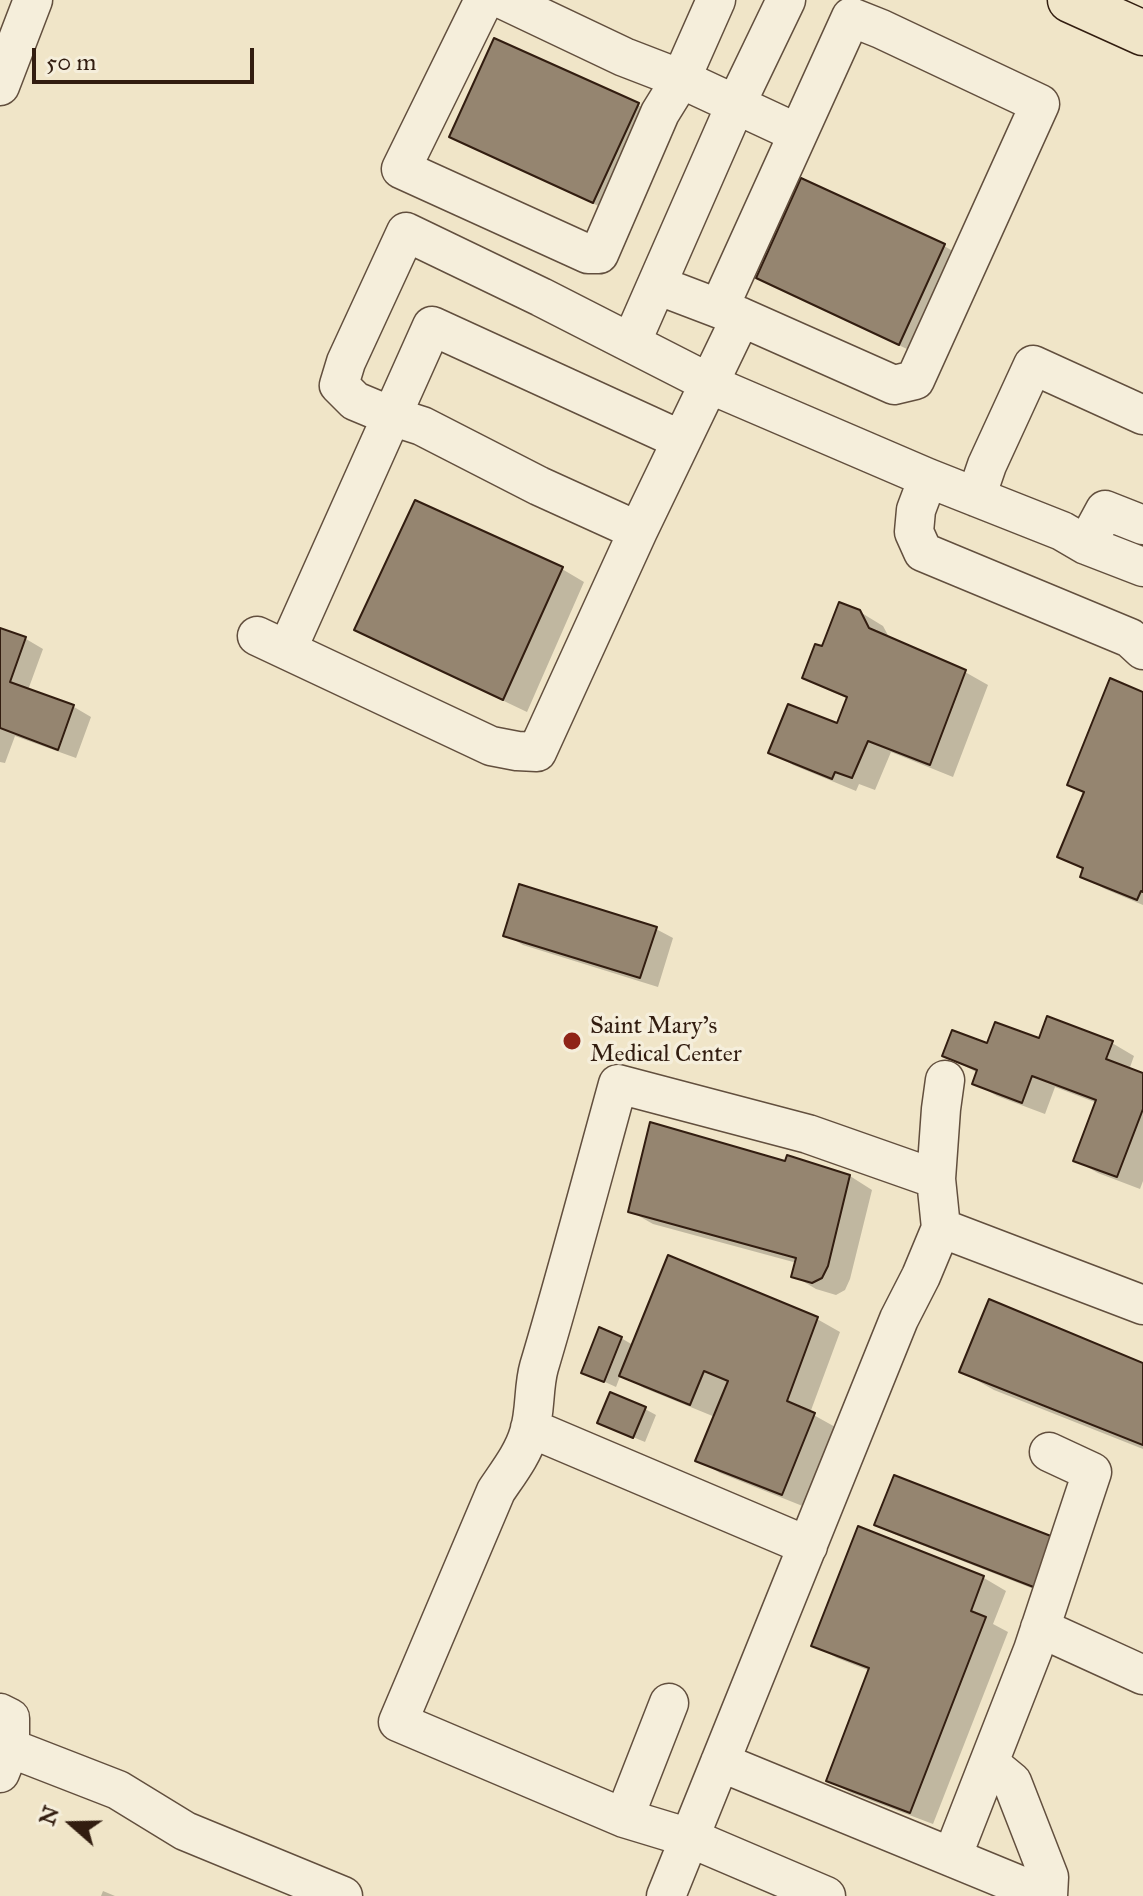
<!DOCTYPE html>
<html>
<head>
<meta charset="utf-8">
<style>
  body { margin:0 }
  #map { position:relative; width:1143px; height:1896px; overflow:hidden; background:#f0e5c8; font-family:"IM FELL Great Primer",serif }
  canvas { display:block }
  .north { position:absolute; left:32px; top:1784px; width:80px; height:80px; -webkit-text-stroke:6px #f5eedb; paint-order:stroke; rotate:290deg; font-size:22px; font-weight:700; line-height:32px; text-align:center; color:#321d10 }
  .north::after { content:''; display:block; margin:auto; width:28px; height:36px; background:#321d10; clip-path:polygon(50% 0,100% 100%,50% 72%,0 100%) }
  .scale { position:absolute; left:32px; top:48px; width:222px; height:36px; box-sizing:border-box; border:4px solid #321d10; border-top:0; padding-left:10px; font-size:24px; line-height:28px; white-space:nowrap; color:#321d10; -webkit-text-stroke:6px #f5eedb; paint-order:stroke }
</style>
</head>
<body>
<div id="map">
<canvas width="1143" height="1896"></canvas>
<div class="north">N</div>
<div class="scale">50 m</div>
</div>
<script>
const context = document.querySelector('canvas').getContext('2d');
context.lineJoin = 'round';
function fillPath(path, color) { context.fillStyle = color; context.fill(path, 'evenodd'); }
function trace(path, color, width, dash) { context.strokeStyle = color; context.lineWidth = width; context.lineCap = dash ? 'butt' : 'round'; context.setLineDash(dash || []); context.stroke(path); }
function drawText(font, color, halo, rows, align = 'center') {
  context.font = font + ' "IM FELL Great Primer",serif'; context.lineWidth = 7; context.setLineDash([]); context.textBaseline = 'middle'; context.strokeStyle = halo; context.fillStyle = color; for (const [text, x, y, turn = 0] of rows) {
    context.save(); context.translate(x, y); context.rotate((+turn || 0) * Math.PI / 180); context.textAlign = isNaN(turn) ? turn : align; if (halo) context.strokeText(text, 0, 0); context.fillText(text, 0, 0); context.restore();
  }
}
fillPath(new Path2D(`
  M 638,105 L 661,118 L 616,214 L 474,149 L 452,136 Z
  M 802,181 L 944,246 L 967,259 L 922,356 L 781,290 L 758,277 Z
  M 562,569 L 584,582 L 527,712 L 380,642 L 357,629 Z
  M 860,612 L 883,626 L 890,639 L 965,672 L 988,685 L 953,777 L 891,752 L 875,790 L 859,784 L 856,791 L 793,765 L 771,752 L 839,726 L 849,699 L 828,690 L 805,677 L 823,649 Z
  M 0,630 L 26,639 L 43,649 L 28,690 L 74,707 L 91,717 L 76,758 L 15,736 L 5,763 L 0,762 Z
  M 1143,694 L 1143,905 L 1105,889 L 1082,876 L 1084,870 L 1059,856 Z
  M 656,929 L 673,938 L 658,987 L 523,945 L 506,935 Z
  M 1040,1041 L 1112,1043 L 1134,1056 L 1129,1070 L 1143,1075 L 1143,1181 L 1140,1189 L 1098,1173 L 1075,1160 L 1097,1103 L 1055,1087 L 1045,1114 L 997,1096 L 974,1083 L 978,1073 L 944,1055 L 988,1045 Z
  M 788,1158 L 850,1176 L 872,1190 L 850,1279 L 845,1290 L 836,1295 L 816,1289 L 794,1276 L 797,1263 L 653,1224 L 630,1211 L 786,1164 Z
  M 669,1258 L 817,1319 L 840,1332 L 810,1413 L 837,1428 L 805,1507 L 720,1473 L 698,1460 L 715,1417 L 644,1388 L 621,1374 L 616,1387 L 583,1372 L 621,1338 L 633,1345 Z
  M 1143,1365 L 1143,1449 L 994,1390 L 962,1372 Z
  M 645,1409 L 656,1415 L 645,1442 L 611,1428 Z
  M 896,1478 L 1054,1597 L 894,1534 L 877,1525 Z
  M 859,1529 L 984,1578 L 1006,1591 L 993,1624 L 1008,1632 L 933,1824 L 851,1793 L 828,1780 L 870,1671 L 837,1658 L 814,1645 Z
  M 103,1891 L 115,1896 L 101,1896 Z`), '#0003');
const building = new Path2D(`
  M 494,38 L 639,103 L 593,203 L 449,137 Z
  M 801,178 L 945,244 L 899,345 L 756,278 Z
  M 415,500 L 563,567 L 503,700 L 354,630 Z
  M 839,602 L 860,610 L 869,628 L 966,670 L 930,765 L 868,741 L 852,778 L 835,772 L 832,779 L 768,753 L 788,704 L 837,723 L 847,697 L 802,678 L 815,644 L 822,646 Z
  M 0,628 L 26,637 L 10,682 L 74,705 L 58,750 L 0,728 Z
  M 1110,678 L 1143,692 L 1143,892 L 1141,891 L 1137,900 L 1080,877 L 1083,868 L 1057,857 L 1084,792 L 1067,785 Z
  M 519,884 L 657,927 L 640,978 L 503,936 Z
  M 1047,1016 L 1113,1041 L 1106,1059 L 1143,1073 L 1143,1109 L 1117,1177 L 1073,1161 L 1096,1100 L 1032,1076 L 1022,1103 L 972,1084 L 977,1070 L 942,1056 L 952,1030 L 987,1043 L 995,1022 L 1039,1038 Z
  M 650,1122 L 785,1161 L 787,1155 L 850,1175 L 828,1266 L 822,1278 L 812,1283 L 791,1277 L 796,1258 L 628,1212 Z
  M 668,1255 L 818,1317 L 787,1401 L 815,1413 L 782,1495 L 695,1461 L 728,1381 L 704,1371 L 690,1405 L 619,1376 Z
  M 989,1299 L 1143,1363 L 1143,1445 L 959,1372 Z
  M 599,1327 L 622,1337 L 604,1382 L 581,1373 Z
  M 610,1392 L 646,1407 L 633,1438 L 597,1423 Z
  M 894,1475 L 1056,1538 L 1036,1588 L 874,1525 Z
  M 858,1526 L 984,1576 L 971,1611 L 986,1617 L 910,1813 L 826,1781 L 869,1668 L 811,1646 Z`);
fillPath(building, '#958570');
trace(building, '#321d10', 2);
const minor = new Path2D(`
  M 484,0 L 401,169 L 588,254 L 599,254 L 660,113 L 681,79 L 716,0
  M 504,0 L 624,57 L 681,79 L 797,133
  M 0,86 L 33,0
  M 657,285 L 741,317 L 894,385 L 915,380 L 1040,104 L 881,29 L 851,17 L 719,308
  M 631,343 L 735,106 L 786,0
  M 928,478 L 916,510 L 914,532 L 923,552 L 1130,638 L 1143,650
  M 976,497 L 987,465 L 1033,365 L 1143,415
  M 638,531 L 539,486 L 422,426 L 391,416 L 355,401 L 339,385 L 346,362 L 406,232 L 541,297 L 723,390 L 928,478 L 1062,531 L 1086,545 L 1143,567
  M 1086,545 L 1105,510 L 1143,525
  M 257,636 L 491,746 L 517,751 L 537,752 L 638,531 L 741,317
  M 287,650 L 432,326 L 681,440
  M 945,1080 L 941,1109 L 936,1179 L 941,1228 L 1143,1305
  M 530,1428 L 808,1546
  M 1040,1628 L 1143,1675
  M 0,1713 L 10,1718 L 10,1748
  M 720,1762 L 1046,1896
  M 989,1763 L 1012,1782 L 1049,1877 L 1048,1896
  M 0,1773 L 10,1748 L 118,1790 L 185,1831 L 343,1896
  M 624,1818 L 669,1703
  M 952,1857 L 1033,1650 L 1092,1472 L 1049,1452
  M 666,1896 L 899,1319 L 921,1276 L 941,1228
  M 826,1896 L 690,1838 L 624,1818 L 398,1722 L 496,1491 C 508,1473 523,1454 529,1433 C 536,1411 533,1388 539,1367 C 567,1273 592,1178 618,1084 L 808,1134 L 936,1179`);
const major = new Path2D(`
  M 1070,0 L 1143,33`);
trace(minor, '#624f3e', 41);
trace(major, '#321d10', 47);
trace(minor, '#f5eedb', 38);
trace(major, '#f0e5c8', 44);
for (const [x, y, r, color] of [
  [572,1041,10,"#8f2418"]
]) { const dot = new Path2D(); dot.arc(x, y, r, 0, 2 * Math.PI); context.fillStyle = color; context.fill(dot); trace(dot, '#f5eedb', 3); }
drawText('24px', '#321d10', '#f5eedb', [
  ["Saint Mary's",590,1027],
  ["Medical Center",590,1055]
], 'left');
</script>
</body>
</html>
